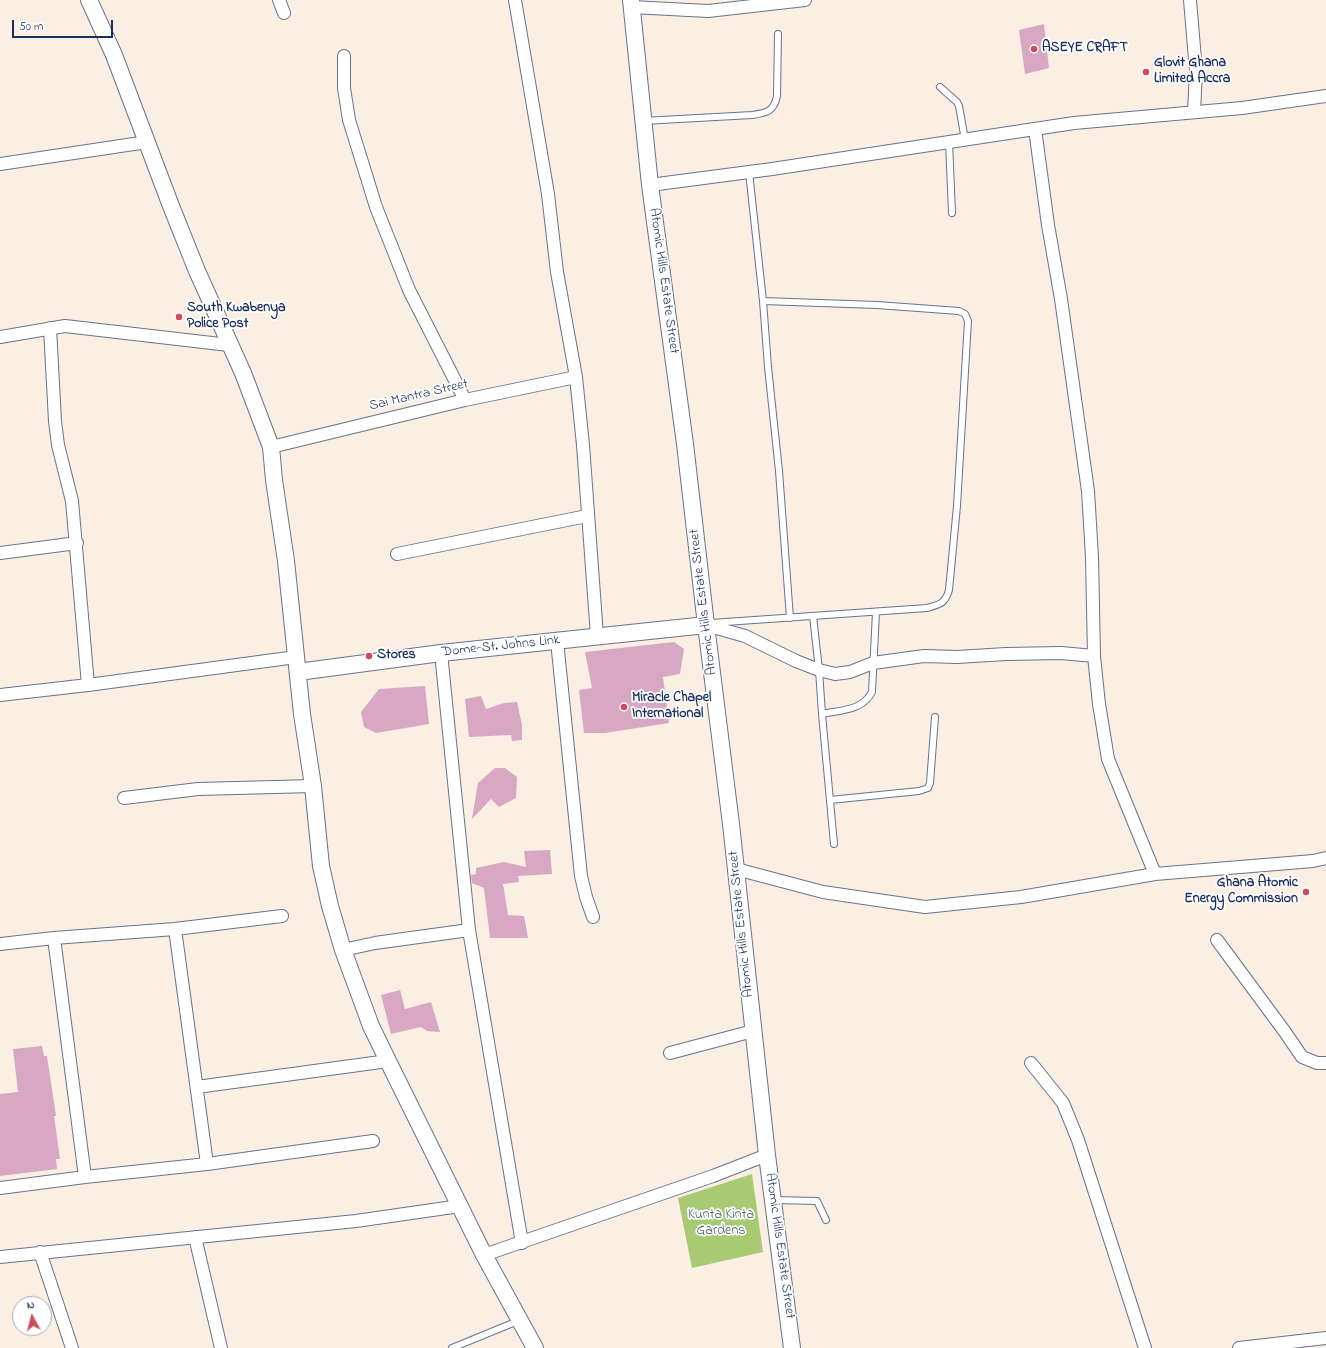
<!DOCTYPE html>
<html>
<head>
<meta charset="utf-8">
<style>
  body { margin:0 }
  #map { position:relative; width:1326px; height:1348px; overflow:hidden; background:#faefe2; font-family:"Indie Flower",sans-serif }
  canvas { display:block }
  .north { position:absolute; left:12px; top:1296px; width:40px; height:40px; box-sizing:border-box; background:#fff; border:1px solid #a4acbf; border-radius:50%; rotate:353deg; font-size:11px; font-weight:700; line-height:16px; text-align:center; color:#1b2f5e }
  .north::after { content:''; display:block; margin:auto; width:14px; height:18px; background:#d1495b; clip-path:polygon(50% 0,100% 100%,50% 72%,0 100%) }
  .scale { position:absolute; left:12px; top:20px; width:101px; height:18px; box-sizing:border-box; border:2px solid #1b2f5e; border-top:0; padding-left:5px; font-size:12px; line-height:14px; white-space:nowrap; color:#1b2f5e; -webkit-text-stroke:3px #fff; paint-order:stroke }
</style>
</head>
<body>
<div id="map">
<canvas width="1326" height="1348"></canvas>
<div class="north">N</div>
<div class="scale">50 m</div>
</div>
<script>
const context = document.querySelector('canvas').getContext('2d');
context.lineJoin = 'round';
function fillPath(path, color) { context.fillStyle = color; context.fill(path, 'evenodd'); }
function trace(path, color, width, dash) { context.strokeStyle = color; context.lineWidth = width; context.lineCap = dash ? 'butt' : 'round'; context.setLineDash(dash || []); context.stroke(path); }
function drawText(font, color, halo, rows, align = 'center') {
  context.font = font + ' "Indie Flower",sans-serif'; context.lineWidth = 3.5; context.setLineDash([]); context.textBaseline = 'middle'; context.strokeStyle = halo; context.fillStyle = color; for (const [text, x, y, turn = 0] of rows) {
    context.save(); context.translate(x, y); context.rotate((+turn || 0) * Math.PI / 180); context.textAlign = isNaN(turn) ? turn : align; if (halo) context.strokeText(text, 0, 0); context.fillText(text, 0, 0); context.restore();
  }
}
fillPath(new Path2D(`
  M 752,1174 L 763,1252 L 692,1268 L 678,1198 Z`), '#a8ca73');
fillPath(new Path2D(`
  M 1044,24 L 1049,68 L 1025,74 L 1019,30 Z
  M 674,642 L 684,649 L 680,674 L 663,677 L 669,723 L 605,733 L 584,733 L 579,690 L 592,688 L 585,652 Z
  M 425,686 L 429,724 L 376,733 L 364,727 L 361,712 L 379,689 Z
  M 481,696 L 486,709 L 504,703 L 517,702 L 522,725 L 522,740 L 512,741 L 511,735 L 469,737 L 465,699 Z
  M 495,768 L 505,768 L 517,777 L 516,798 L 499,807 L 491,799 L 472,819 L 478,783 Z
  M 550,850 L 552,874 L 518,876 L 519,882 L 503,884 L 508,915 L 524,916 L 528,938 L 490,938 L 484,888 L 472,883 L 471,875 L 476,874 L 476,868 L 504,862 L 526,867 L 524,851 Z
  M 400,990 L 405,1009 L 431,1002 L 440,1032 L 427,1031 L 421,1027 L 391,1034 L 381,995 Z
  M 42,1046 L 44,1056 L 47,1056 L 56,1116 L 54,1116 L 60,1159 L 56,1159 L 57,1169 L 0,1176 L 0,1094 L 18,1092 L 13,1049 Z`), '#d7a7c3');
const lane = new Path2D(`
  M 940,87 L 957,102 L 959,106 L 965,140
  M 643,121 L 752,115 C 766,113 774,112 777,96 L 778,34
  M 949,142 L 952,213
  M 749,172 L 763,301 L 768,367 L 779,471 L 790,618
  M 813,616 L 819,670 L 822,714 L 834,844
  M 711,623 L 927,608 C 940,604 945,604 949,590 L 957,506 L 968,321 L 965,314 L 959,311 L 877,305 L 763,301
  M 822,714 C 841,710 862,711 872,692 L 876,612
  M 830,800 L 919,791 L 928,788 L 930,783 L 935,717
  M 774,1200 L 817,1201 L 826,1220
  M 452,1348 L 518,1321`);
const street = new Path2D(`
  M 279,0 L 284,13
  M 515,0 L 548,194 L 557,272 L 576,377 L 583,445 L 597,636
  M 1190,0 L 1196,71 L 1194,112
  M 631,7 L 708,11 L 805,0
  M 344,56 L 344,88 L 349,120 L 376,207 L 409,290 L 465,400
  M 1035,129 L 1048,225 L 1061,299 L 1088,491 L 1092,557 L 1094,656 L 1099,704 L 1108,759 L 1155,874
  M 0,164 L 147,142
  M 650,185 L 772,169 L 1074,123 L 1242,108 L 1326,96
  M 50,328 L 55,421 L 58,445 L 72,501 L 88,685
  M 0,337 L 65,326 L 229,345
  M 271,447 L 465,400 L 576,377
  M 0,553 L 77,543
  M 397,554 L 587,516
  M 706,625 L 745,636 L 796,661 L 819,670 L 835,674 L 850,672 L 873,663 L 924,656 L 957,657 L 1006,654 L 1061,653 L 1094,656
  M 557,641 L 581,876 L 586,897 L 593,917
  M 441,653 L 469,930 L 522,1243
  M 0,695 L 88,685 L 296,657
  M 124,798 L 198,789 L 313,786
  M 736,869 L 823,892 L 925,907 L 1021,897 L 1155,874 L 1313,861 L 1326,858
  M 175,929 L 207,1164
  M 54,938 L 85,1177
  M 1217,940 L 1285,1032 L 1302,1057 L 1317,1063 L 1326,1063
  M 0,944 L 54,938 L 175,929 L 282,916
  M 343,950 L 375,943 L 469,930
  M 670,1053 L 753,1031
  M 1031,1063 L 1063,1103 L 1078,1140 L 1145,1348
  M 197,1087 L 388,1061
  M 0,1188 L 85,1177 L 207,1164 L 373,1141
  M 195,1237 L 221,1348
  M 40,1252 L 72,1348
  M 484,1255 L 713,1176 L 767,1155
  M 0,1257 L 356,1221 L 460,1206
  M 1239,1348 L 1326,1338`);
const secondary = new Path2D(`
  M 89,0 L 114,55 L 171,206 L 197,271 L 243,373 L 271,447 L 274,480 L 286,561 L 302,714 L 313,786 L 321,866 L 330,906 L 343,950 L 371,1026 L 388,1061 L 484,1255 L 535,1348
  M 631,0 L 650,185 L 685,444 L 706,625 L 731,824 L 767,1155 L 792,1348
  M 298,672 L 441,653 L 706,625`);
trace(lane, '#69728c', 8);
trace(street, '#69728c', 14);
trace(secondary, '#69728c', 18);
trace(lane, '#fff', 6);
trace(street, '#fff', 12);
trace(secondary, '#fff', 16);
for (const [x, y, r, color] of [
  [1034,49,4,"#d1495b"],
  [1146,72,4,"#d1495b"],
  [179,317,4,"#d1495b"],
  [369,656,4,"#d1495b"],
  [624,707,4,"#d1495b"],
  [1306,892,4,"#d1495b"]
]) { const dot = new Path2D(); dot.arc(x, y, r, 0, 2 * Math.PI); context.fillStyle = color; context.fill(dot); trace(dot, '#fff', 1.5); }
drawText('bold 14px', '#1b2f5e', '#fff', [
  ["ASEYE CRAFT",1042,49],
  ["Glovit Ghana",1154,64],
  ["Limited Accra",1154,80],
  ["South Kwabenya",187,309],
  ["Police Post",187,325],
  ["Stores",377,656],
  ["Miracle Chapel",632,699],
  ["International",632,715],
  ["Ghana Atomic",1298,884,"right"],
  ["Energy Commission",1298,900,"right"]
], 'left');
drawText('14px', '#1b2f5e', '#fff', [
  ["Atomic Hills Estate Street",663,281,82],
  ["Sai Mantra Street",419,396,-13],
  ["Atomic Hills Estate Street",704,602,-97],
  ["Dome-St. Johns Link",501,647,-6],
  ["Atomic Hills Estate Street",742,924,-96],
  ["Atomic Hills Estate Street",779,1246,82]
]);
drawText('14px', '#455e64', '#fff', [
  ["Kunta Kinta",721,1216],
  ["Gardens",721,1232]
]);
</script>
</body>
</html>
